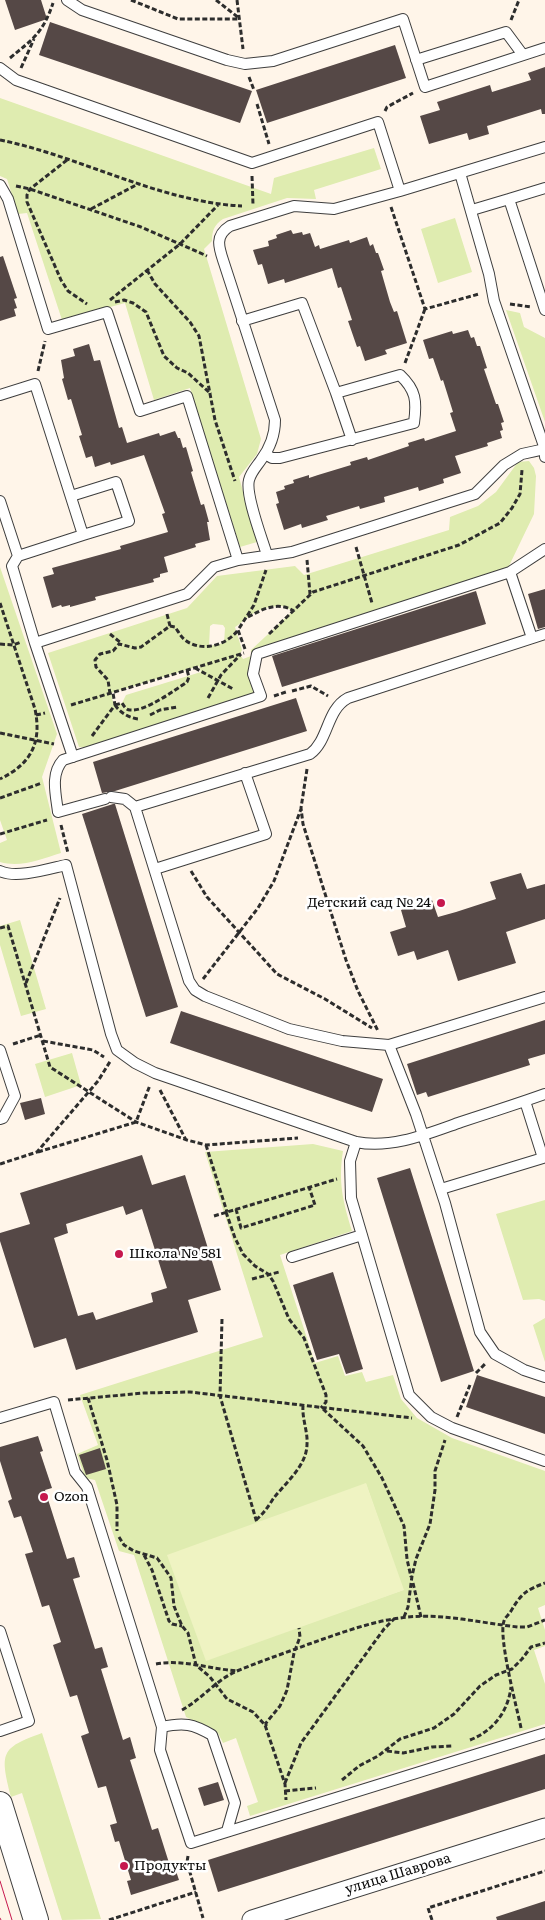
<!DOCTYPE html>
<html>
<head>
<meta charset="utf-8">
<style>
  body { margin:0 }
  canvas { display:block; background:#fff5e9 }
</style>
</head>
<body>
<canvas width="545" height="1920"></canvas>
<script>
const context = document.querySelector('canvas').getContext('2d');
context.lineJoin = 'round';
function fillPath(path, color) { context.fillStyle = color; context.fill(path, 'evenodd'); }
function trace(path, color, width, dash) { context.strokeStyle = color; context.lineWidth = width; context.lineCap = dash ? 'butt' : 'round'; context.setLineDash(dash || []); context.stroke(path); }
function drawText(font, color, halo, rows, align = 'center') {
  context.font = font + ' Literata,serif'; context.lineWidth = 5; context.setLineDash([]); context.textBaseline = 'middle'; context.strokeStyle = halo; context.fillStyle = color; for (const [text, x, y, turn = 0] of rows) {
    context.save(); context.translate(x, y); context.rotate((+turn || 0) * Math.PI / 180); context.textAlign = isNaN(turn) ? turn : align; if (halo) context.strokeText(text, 0, 0); context.fillText(text, 0, 0); context.restore();
  }
}
fillPath(new Path2D(`
  M 0,98 L 271,194 L 274,178 L 374,148 L 381,169 L 314,190 L 316,199 L 287,198 L 223,219 C 214,225 212,231 212,241 L 204,249 L 261,439 L 257,454 L 239,477 L 257,542 L 240,547 L 190,388 L 154,400 L 125,303 L 62,320 L 27,213 L 18,214 L 7,179 L 0,176 Z
  M 455,218 L 472,272 L 438,283 L 421,229 Z
  M 506,310 L 520,313 L 524,327 L 545,338 L 545,422 Z
  M 529,461 L 534,468 L 536,476 L 534,514 L 508,568 L 255,651 L 258,693 L 87,747 L 79,747 L 48,653 L 187,608 L 217,576 L 295,566 L 304,575 L 449,530 L 450,517 L 478,506 L 496,492 L 518,462 ZM 282,606 L 293,611 L 251,650 L 251,656 L 243,659 L 240,654 L 242,650 L 235,627 C 241,624 243,620 248,617 C 258,609 270,606 282,606 ZM 213,624 L 223,625 L 225,628 L 224,643 L 209,646 L 210,626 ZM 199,666 L 201,672 L 126,695 L 122,703 L 114,706 L 111,693 Z
  M 0,567 L 57,734 L 42,777 L 61,853 C 41,859 21,868 0,862 L 0,843 L 7,840 L 0,820 Z
  M 20,920 L 46,1009 L 21,1016 L 0,945 L 0,926 Z
  M 72,1053 L 81,1085 L 45,1097 L 35,1064 Z
  M 313,1144 L 343,1151 C 338,1182 343,1202 352,1231 L 280,1255 L 315,1363 L 338,1356 L 345,1376 L 362,1372 L 366,1382 L 393,1375 L 401,1399 L 417,1418 L 452,1438 L 545,1471 L 545,1605 L 538,1608 L 545,1630 L 545,1646 L 534,1650 L 545,1684 L 545,1724 L 250,1816 L 247,1806 L 258,1802 L 236,1738 L 223,1743 L 218,1733 L 186,1717 L 134,1555 L 119,1551 L 95,1480 L 85,1478 L 77,1454 L 98,1445 L 80,1395 L 263,1337 L 205,1152 ZM 366,1484 L 403,1590 L 206,1660 L 257,1523 Z
  M 545,1200 L 545,1301 L 539,1299 L 523,1300 L 496,1214 Z
  M 545,1318 L 545,1362 L 533,1325 Z
  M 42,1733 L 101,1919 L 62,1920 L 22,1793 L 11,1797 C 0,1753 0,1748 42,1733 Z`), '#dfecb0');
fillPath(new Path2D(`
  M 366,1483 L 404,1590 L 206,1661 L 167,1555 Z`), '#eff3c2');
fillPath(new Path2D(`
  M 5,0 L 41,0 L 47,19 L 15,30 Z
  M 50,22 L 252,91 L 240,123 L 39,55 Z
  M 395,45 L 406,78 L 267,123 L 256,90 Z
  M 545,67 L 545,114 L 542,114 L 541,109 L 487,126 L 489,134 L 469,140 L 467,133 L 429,144 L 420,116 L 440,110 L 437,102 L 490,85 L 492,92 L 531,80 L 528,73 Z
  M 291,230 L 293,234 L 302,232 L 303,235 L 310,233 L 315,247 L 319,245 L 320,249 L 349,240 L 350,243 L 367,237 L 370,246 L 373,244 L 376,253 L 378,253 L 384,270 L 381,271 L 390,302 L 394,312 L 397,311 L 407,343 L 385,350 L 387,354 L 365,361 L 360,346 L 357,347 L 348,321 L 352,320 L 341,287 L 338,288 L 332,268 L 285,283 L 284,279 L 268,284 L 262,264 L 258,265 L 253,250 L 269,246 L 268,241 L 277,238 L 276,235 Z
  M 3,256 L 17,298 L 14,299 L 17,308 L 14,309 L 16,316 L 0,321 L 0,257 Z
  M 468,330 L 471,338 L 474,337 L 477,346 L 480,346 L 487,368 L 484,369 L 496,404 L 498,404 L 504,422 L 501,423 L 503,430 L 500,431 L 502,438 L 487,443 L 488,446 L 455,456 L 461,473 L 443,479 L 444,483 L 419,491 L 418,487 L 384,497 L 385,502 L 360,509 L 359,506 L 326,516 L 328,520 L 302,528 L 301,524 L 284,530 L 276,504 L 279,503 L 276,492 L 285,489 L 284,486 L 294,483 L 293,480 L 309,475 L 309,478 L 318,475 L 351,465 L 350,462 L 367,457 L 368,460 L 409,446 L 408,443 L 424,438 L 425,441 L 456,431 L 450,413 L 453,412 L 443,380 L 441,381 L 433,358 L 429,359 L 423,340 L 452,331 L 453,334 Z
  M 89,344 L 94,361 L 100,360 L 119,428 L 122,427 L 127,443 L 159,433 L 160,436 L 175,431 L 178,438 L 180,438 L 183,448 L 186,447 L 193,471 L 191,472 L 201,505 L 204,504 L 209,522 L 207,522 L 210,540 L 195,544 L 196,547 L 164,557 L 168,572 L 160,574 L 160,577 L 153,579 L 154,582 L 95,597 L 96,600 L 70,607 L 70,605 L 62,607 L 61,605 L 52,608 L 43,577 L 54,574 L 52,568 L 121,549 L 120,546 L 168,532 L 162,514 L 165,513 L 144,455 L 111,465 L 110,462 L 95,467 L 92,456 L 86,458 L 79,436 L 82,435 L 71,399 L 68,400 L 62,379 L 64,378 L 61,360 L 75,356 L 73,349 Z
  M 545,589 L 545,627 L 538,629 L 528,594 Z
  M 476,591 L 486,624 L 282,687 L 272,656 Z
  M 296,698 L 307,731 L 115,791 L 102,793 L 93,762 Z
  M 113,804 L 115,804 L 178,1007 L 146,1017 L 82,814 Z
  M 521,873 L 527,889 L 545,884 L 545,919 L 506,932 L 516,963 L 458,981 L 448,950 L 417,960 L 414,951 L 398,956 L 390,932 L 406,927 L 401,910 L 432,900 L 438,917 L 456,912 L 496,899 L 490,882 Z
  M 181,1011 L 383,1079 L 372,1112 L 170,1043 Z
  M 545,1020 L 545,1054 L 528,1059 L 530,1065 L 428,1097 L 426,1092 L 417,1095 L 407,1064 Z
  M 41,1098 L 45,1114 L 25,1120 L 20,1103 Z
  M 142,1155 L 152,1185 L 185,1175 L 221,1290 L 188,1300 L 198,1332 L 76,1370 L 66,1338 L 34,1348 L 0,1241 L 0,1233 L 30,1224 L 20,1193 ZM 123,1206 L 126,1215 L 142,1209 L 167,1288 L 151,1293 L 153,1302 L 96,1320 L 93,1312 L 78,1316 L 54,1238 L 68,1233 L 66,1224 Z
  M 410,1168 L 474,1371 L 441,1382 L 377,1178 Z
  M 333,1272 L 363,1369 L 346,1374 L 339,1354 L 317,1360 L 293,1285 Z
  M 477,1375 L 545,1397 L 545,1434 L 466,1407 Z
  M 38,1436 L 43,1451 L 40,1452 L 52,1488 L 45,1490 L 67,1559 L 74,1557 L 80,1577 L 73,1579 L 95,1649 L 102,1647 L 108,1667 L 101,1669 L 123,1740 L 130,1737 L 136,1758 L 130,1760 L 152,1830 L 158,1828 L 170,1866 L 174,1865 L 179,1880 L 131,1895 L 127,1881 L 131,1880 L 119,1841 L 115,1842 L 110,1825 L 117,1823 L 106,1786 L 98,1788 L 81,1736 L 89,1733 L 77,1695 L 70,1697 L 53,1645 L 61,1642 L 49,1605 L 42,1607 L 25,1554 L 33,1552 L 21,1516 L 14,1518 L 8,1501 L 12,1499 L 0,1461 L 0,1447 Z
  M 100,1448 L 106,1469 L 86,1475 L 79,1455 Z
  M 545,1754 L 545,1789 L 218,1892 L 208,1860 Z
  M 218,1782 L 224,1800 L 204,1806 L 198,1788 Z
  M 545,1901 L 545,1920 L 497,1920 L 496,1917 Z`), '#554846');
const service = new Path2D(`
  M 67,0 L 82,10 L 227,60 L 245,64 L 273,61 L 403,19 L 425,87 L 545,48
  M 416,60 L 506,32 L 523,55
  M 0,68 L 16,80 L 252,163 L 378,122 L 400,191 L 545,147
  M 460,173 L 489,274 L 494,301 L 545,449 L 545,457
  M 0,185 L 8,199 L 48,329 L 107,312 L 140,411 L 187,396 L 238,560
  M 509,199 L 545,188
  M 472,210 L 509,199 L 545,310
  M 242,321 L 302,303 L 336,393 L 400,375 C 416,390 417,401 414,423 L 280,458 L 272,458 L 265,454
  M 336,393 L 352,440
  M 0,395 L 35,384 L 83,535 L 18,556 L 12,566 L 35,643 L 187,594 L 214,567 L 238,560 L 292,552 L 475,494 L 504,465 L 522,454 L 545,449
  M 71,496 L 116,482 L 129,521 L 83,535
  M 0,501 L 18,556
  M 267,555 C 262,538 245,495 249,480 C 251,472 257,466 261,460 C 270,448 275,435 275,420 L 224,263 C 219,248 214,236 230,226 L 294,206 L 334,209 L 400,191
  M 510,572 L 532,638
  M 35,643 L 73,757
  M 111,797 L 125,799 L 135,807 L 189,981 L 195,990 L 205,996 L 289,1029 L 342,1041 L 389,1045 L 545,997
  M 105,799 L 58,812 C 56,795 50,774 63,760 L 261,696 L 253,674 L 257,654 L 510,572 L 545,549
  M 135,807 L 310,754 C 329,740 326,710 348,698 L 545,634
  M 155,869 L 266,834 L 245,773
  M 0,871 C 16,879 48,869 66,865 L 111,1034 L 117,1050 L 135,1063 L 155,1073 L 356,1142 C 392,1149 427,1134 461,1122 C 489,1113 517,1104 545,1094
  M 389,1045 L 416,1114 L 445,1203 L 480,1332 L 495,1354 L 524,1370 L 545,1377
  M 0,1050 L 15,1096 L 3,1118 L 0,1119
  M 356,1142 L 350,1161 L 351,1198 L 409,1395 L 431,1417 L 452,1428 L 545,1461
  M 441,1189 L 543,1158 L 525,1101
  M 292,1257 L 362,1235
  M 0,1418 L 54,1402 L 75,1472 L 87,1487 L 162,1727 L 160,1750 L 191,1843 L 545,1733
  M 0,1631 L 29,1721 L 0,1731
  M 162,1727 C 184,1722 193,1724 212,1735 L 235,1803 L 227,1831`);
const minor = new Path2D(`
  M 252,1920 L 545,1828`);
const tertiary = new Path2D(`
  M 0,1804 L 36,1920`);
trace(service, '#3e3e3e', 12);
trace(minor, '#3e3e3e', 21);
trace(tertiary, '#3e3e3e', 26);
trace(new Path2D(`
  M 131,0 L 178,19 L 239,19
  M 216,0 L 239,18
  M 237,0 L 243,49
  M 511,20 L 519,0
  M 10,58 C 33,39 43,33 53,3
  M 21,68 L 34,39
  M 249,77 L 254,90
  M 257,104 L 269,144
  M 385,111 L 387,107 L 413,93
  M 0,140 C 80,156 159,202 242,206
  M 67,160 L 30,189 L 27,195 L 27,202 L 61,280 L 68,291 L 87,304
  M 252,176 L 253,205
  M 16,186 L 30,189 L 141,227 L 207,256
  M 391,207 L 425,309 L 479,294
  M 91,209 L 138,184
  M 147,270 L 155,284 L 190,322 L 199,336 L 215,420 L 235,481
  M 110,300 L 180,244 L 218,205
  M 115,302 L 124,300 L 133,303 L 146,312 L 164,356 L 177,368 L 188,373 L 211,394
  M 510,304 L 531,307
  M 405,363 L 425,309
  M 38,371 L 45,341
  M 356,547 L 372,603
  M 307,560 L 310,594
  M 0,603 L 35,709 C 42,743 31,764 0,779
  M 167,614 L 170,626
  M 248,617 C 263,609 277,601 294,611
  M 110,634 L 121,643
  M 269,634 L 313,592 L 459,545 L 500,523 L 512,508 L 520,494 L 522,470
  M 0,644 L 13,645 L 21,642
  M 245,649 L 238,630 L 254,605 L 266,570
  M 195,668 L 233,689
  M 292,691 L 311,686 L 328,696
  M 110,694 L 108,680 L 96,667 L 95,660 L 100,654 L 113,651 L 119,644 L 135,648 L 141,647 L 170,626 L 175,627 C 178,631 181,637 185,640 C 202,653 227,645 238,630
  M 274,696 L 286,692
  M 208,698 L 221,675 L 241,654
  M 71,705 L 244,653
  M 115,705 C 120,713 131,719 140,719
  M 115,705 L 122,703 C 124,706 126,710 130,710 C 145,712 175,690 187,682 L 189,677 L 187,670
  M 36,715 L 45,713
  M 150,715 L 160,710 L 177,707
  M 0,733 L 54,744
  M 92,736 L 115,705 L 113,693
  M 307,769 L 301,808 L 303,824 L 346,960 L 358,991 L 378,1031
  M 0,798 L 42,783
  M 61,825 L 68,853
  M 0,834 L 47,820
  M 191,871 L 207,897 L 277,974 L 325,999 L 372,1028
  M 0,928 L 8,926 L 50,1067 L 136,1122 L 187,1140 L 206,1145 L 298,1138
  M 203,979 L 258,908 L 274,881 L 301,809
  M 26,983 L 60,898
  M 43,1041 L 93,1050 L 104,1057
  M 13,1044 L 41,1035
  M 160,1090 L 186,1140
  M 206,1145 L 227,1212
  M 38,1152 L 136,1122 L 150,1085
  M 0,1164 L 37,1152 L 98,1081 L 111,1060
  M 236,1209 L 241,1228 L 315,1205 L 309,1187
  M 226,1212 L 235,1238 L 243,1254 L 255,1266 L 268,1274 L 273,1281 L 289,1319 L 304,1338 L 326,1395 L 326,1402 L 321,1408
  M 214,1216 L 337,1179
  M 252,1279 L 279,1272
  M 222,1319 L 220,1396 L 257,1523
  M 476,1373 L 486,1363
  M 88,1398 L 107,1460 L 117,1505 L 117,1531
  M 68,1400 L 144,1393 L 190,1392 L 412,1418
  M 323,1409 L 363,1446 L 382,1478 L 404,1526 L 407,1559 L 411,1577
  M 457,1417 L 470,1385
  M 256,1520 C 263,1514 268,1507 273,1499 C 285,1483 307,1466 307,1444 C 308,1432 302,1419 303,1406
  M 119,1537 L 124,1545 L 134,1551 L 157,1558 L 167,1572 L 171,1578 L 174,1606 L 182,1626 L 188,1633 L 196,1665 L 210,1677 L 227,1699 L 253,1712 L 265,1725 L 285,1784 L 286,1800
  M 144,1555 L 152,1570 L 169,1621 L 172,1624 L 182,1626
  M 413,1583 L 421,1617
  M 404,1617 L 408,1607 L 412,1576 L 416,1559 L 430,1524 L 435,1490 L 435,1471 L 445,1440
  M 156,1664 C 183,1659 210,1669 237,1671
  M 182,1710 C 202,1699 216,1680 237,1671 C 261,1661 285,1653 309,1644 C 338,1634 369,1622 400,1618 C 439,1612 480,1623 518,1627 L 527,1627 L 545,1620
  M 266,1726 L 266,1723 L 280,1706 L 287,1690 L 294,1653 L 300,1637 L 299,1628
  M 521,1728 C 517,1708 498,1637 504,1621 C 505,1617 509,1615 511,1611 C 521,1594 526,1590 545,1583
  M 470,1740 C 493,1731 508,1712 511,1687
  M 387,1751 L 403,1753 L 432,1747 L 452,1746
  M 342,1780 L 359,1766 L 378,1756 L 400,1739 L 434,1728 L 454,1714 L 480,1686 L 496,1675 L 512,1669 L 522,1659 L 531,1647 L 545,1643
  M 285,1783 L 301,1743 L 384,1629 L 394,1619
  M 285,1791 L 316,1788
  M 188,1856 L 187,1862 L 203,1918
  M 109,1920 L 196,1892
  M 432,1920 L 428,1908 L 545,1871`), '#2d2d2d', 3, [5, 2.5]);
trace(service, '#fff', 10);
trace(minor, '#fff', 19);
trace(tertiary, '#fff', 24);
trace(new Path2D(`
  M 0,1881 L 12,1920
  M 0,1918 L 1,1920`), '#c6184e', 1);
for (const [x, y, r, color] of [
  [441,903,5,"#c6184e"],
  [119,1254,5,"#c6184e"],
  [44,1497,5,"#c6184e"],
  [124,1866,5,"#c6184e"]
]) { const dot = new Path2D(); dot.arc(x, y, r, 0, 2 * Math.PI); context.fillStyle = color; context.fill(dot); trace(dot, '#fff', 2); }
drawText('14px', '#0b0b0b', '#fff', [
  ["Детский сад № 24",431,903,"right"],
  ["Школа № 581",129,1254],
  ["Ozon",54,1497],
  ["Продукты",134,1866]
], 'left');
drawText('14px', '#0b0b0b', '#fff', [
  ["улица Шаврова",398,1874,-17]
]);
</script>
</body>
</html>
